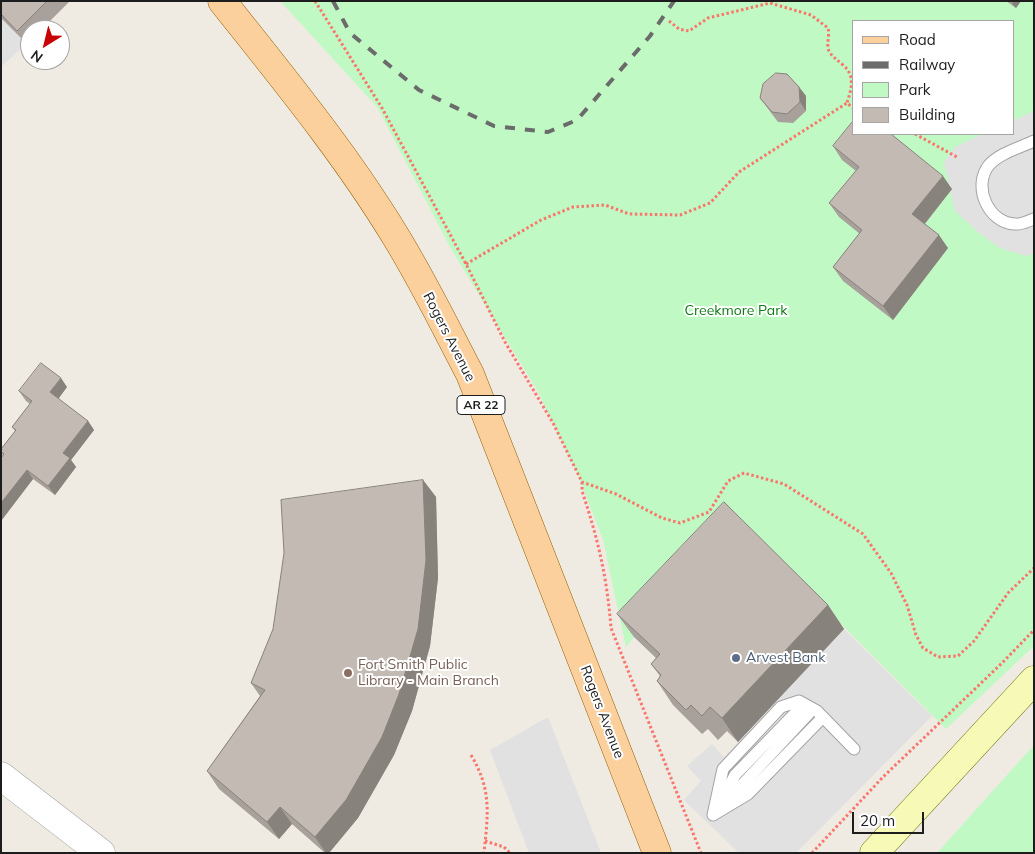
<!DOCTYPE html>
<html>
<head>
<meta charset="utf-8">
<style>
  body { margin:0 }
  #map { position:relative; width:1035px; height:854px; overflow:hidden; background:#efebe3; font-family:Mulish,sans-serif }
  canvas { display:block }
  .frame { position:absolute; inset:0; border:2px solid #1d1d1d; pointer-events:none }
  .legend { position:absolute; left:852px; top:20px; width:162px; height:115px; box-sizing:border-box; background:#fff; border:1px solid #a5a5a5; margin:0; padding:6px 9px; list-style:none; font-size:15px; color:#1d1d1d }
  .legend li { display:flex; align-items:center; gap:10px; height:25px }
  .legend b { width:25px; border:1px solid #a5a5a5 }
  .north { position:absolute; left:20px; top:20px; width:50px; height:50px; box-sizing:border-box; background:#fff; border:1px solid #a5a5a5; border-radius:50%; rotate:216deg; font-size:14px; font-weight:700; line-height:20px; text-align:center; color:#1d1d1d }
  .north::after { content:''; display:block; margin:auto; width:18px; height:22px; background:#c90206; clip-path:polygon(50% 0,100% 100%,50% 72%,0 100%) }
  .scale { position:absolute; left:852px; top:812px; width:72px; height:22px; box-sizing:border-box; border:2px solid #1d1d1d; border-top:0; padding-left:6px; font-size:15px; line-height:18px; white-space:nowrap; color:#1d1d1d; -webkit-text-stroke:4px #fff; paint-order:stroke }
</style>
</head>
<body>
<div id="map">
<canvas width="1035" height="854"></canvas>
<div class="frame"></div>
<ul class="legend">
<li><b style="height:6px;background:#fbd09c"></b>Road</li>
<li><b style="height:6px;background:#6b6b6b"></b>Railway</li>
<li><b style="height:14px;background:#c0f9c4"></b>Park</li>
<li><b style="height:14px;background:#c3bab3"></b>Building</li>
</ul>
<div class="north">N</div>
<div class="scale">20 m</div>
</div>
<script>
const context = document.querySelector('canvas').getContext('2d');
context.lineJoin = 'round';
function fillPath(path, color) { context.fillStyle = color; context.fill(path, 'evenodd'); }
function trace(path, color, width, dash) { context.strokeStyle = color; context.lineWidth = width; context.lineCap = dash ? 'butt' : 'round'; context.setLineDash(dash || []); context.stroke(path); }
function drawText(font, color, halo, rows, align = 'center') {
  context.font = font + ' Mulish,sans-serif'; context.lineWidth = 4; context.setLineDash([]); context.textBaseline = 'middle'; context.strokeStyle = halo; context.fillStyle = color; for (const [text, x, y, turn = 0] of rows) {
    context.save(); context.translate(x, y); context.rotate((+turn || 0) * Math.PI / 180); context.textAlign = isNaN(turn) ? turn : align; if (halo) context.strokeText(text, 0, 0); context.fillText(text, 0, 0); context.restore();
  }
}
fillPath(new Path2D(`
  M 280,1 L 1034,1 L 1034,646 L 946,729 L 784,567 L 634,637 L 626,647 L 603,540 L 578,475 L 537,390 L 451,249 L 377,107 ZM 854,21 L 1014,21 L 1014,134 L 854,134 Z
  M 1034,745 L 1034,853 L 937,853 Z`), '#c0f9c4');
fillPath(new Path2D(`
  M 1,15 L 28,42 L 1,67 Z
  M 1034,111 L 1034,253 L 1026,256 L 1000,248 L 979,233 L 955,211 L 944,162 L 955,147 L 982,134 L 1014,134 L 1014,120 Z
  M 844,629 L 932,716 L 796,853 L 739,853 L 684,800 L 701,781 L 687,766 L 712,744 L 724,757 L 748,733 L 783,762 L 806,741 L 771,707 Z
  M 548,717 L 591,827 L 601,853 L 529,853 L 490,750 Z`), '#e1e1e1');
const service = new Path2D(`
  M 1034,141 C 1019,148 1000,153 989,165 C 972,186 988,223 1015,224 C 1021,225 1028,221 1034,219
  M 720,803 L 735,775 L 804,704
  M 725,803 L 813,709
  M 713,815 L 723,769 L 781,707 L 799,701 L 817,711 L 854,749
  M 713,815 L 748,794 L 823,717`);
const tertiary = new Path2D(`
  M 1,776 L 101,853`);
const secondary = new Path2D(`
  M 874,853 L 1034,680`);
const primary = new Path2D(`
  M 222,1 C 283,78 345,153 396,237 C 423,281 446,328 470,374 L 657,853`);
trace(service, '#a4a4a4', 13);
trace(tertiary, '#a4a4a4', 29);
trace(secondary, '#6a7306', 29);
trace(primary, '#966101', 29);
trace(new Path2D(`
  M 315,1 L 382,108 L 466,264 L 505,342 L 553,423 L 582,482 L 616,494 L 662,518 L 680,523 L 709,512 L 728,481 L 744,473 L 784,484 L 863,534 L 891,573 L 907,605 L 916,635 L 923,648 L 938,657 L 958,656 L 974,641 L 1008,593 L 1034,568
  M 669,21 L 679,29 L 689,31 L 708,18 L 770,3 L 811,15 L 828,28 C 830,35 826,45 829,51 C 833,58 838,60 843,65 C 856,76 851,90 847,103
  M 915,134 L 957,157
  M 466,264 L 541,220 L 573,207 L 605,205 L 629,214 L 680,215 L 710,203 L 739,172 L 847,103 L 854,109
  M 582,482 L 582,491 C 598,539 607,577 611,628 L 701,853
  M 471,755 C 492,790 488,814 484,853
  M 485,841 L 504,847 L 510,853
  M 812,853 L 883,777 L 1002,663 L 1034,630`), '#f8766b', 3, [2.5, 2.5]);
trace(service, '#fff', 11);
trace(tertiary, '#fff', 28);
trace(secondary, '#f7f9b7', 28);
trace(primary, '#fbd09c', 28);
trace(new Path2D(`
  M 333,1 L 350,33 L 419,90 L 494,126 L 548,132 L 577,120 L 650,36 L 674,1`), '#6b6b6b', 4, [10, 10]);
fillPath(new Path2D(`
  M 1,1 L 70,1 L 41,30 L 30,30 L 30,41 L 27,44 L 1,18 Z
  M 1006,1 L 1021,1 L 1016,8 Z
  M 799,87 L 806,96 L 806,111 L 793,123 L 778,122 L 760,98 Z
  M 833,146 L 952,189 L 925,224 L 948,248 L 893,320 L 843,281 L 833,267 L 860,234 L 839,217 L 829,203 L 856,171 L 842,160 Z
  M 67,387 L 58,399 L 88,421 L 94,430 L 71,460 L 76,467 L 55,495 L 33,479 L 1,521 L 1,458 L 3,455 L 1,452 L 1,449 L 15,431 L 12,427 L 30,404 L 26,401 L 19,391 Z
  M 423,480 L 436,497 L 438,578 L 430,646 L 412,711 L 394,755 L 358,818 L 329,853 L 325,853 L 292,824 L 279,839 L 219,789 L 207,771 L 260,696 L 251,683 Z
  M 828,605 L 844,629 L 738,742 L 727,731 L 718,740 L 708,729 L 702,734 L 673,705 L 657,681 L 660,676 L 651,664 L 656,658 L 634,637 L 617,614 Z`), '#a8a09a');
fillPath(new Path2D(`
  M 1014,1 L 1021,1 L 1016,8 L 1012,4 Z
  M 799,87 L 806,96 L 806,111 L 800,102 Z
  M 943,176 L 952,189 L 921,228 L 912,214 Z
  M 939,235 L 948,248 L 893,320 L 883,306 Z
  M 61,378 L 67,387 L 56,402 L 50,392 Z
  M 88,421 L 94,430 L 71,460 L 76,467 L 55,495 L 48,486 L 63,453 Z
  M 27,470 L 33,479 L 1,521 L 1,503 Z
  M 423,480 L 436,497 L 438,578 L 430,646 L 412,711 L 394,755 L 358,818 L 329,853 L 326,853 L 315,837 Z
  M 828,605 L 844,629 L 738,742 L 722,718 Z
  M 280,807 L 292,824 L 279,839 L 267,822 Z`), '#88827d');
const building = new Path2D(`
  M 1,1 L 47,1 L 17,31 L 1,14 Z
  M 776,73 L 787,74 L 799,87 L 800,102 L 787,114 L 772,112 L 760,98 L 763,84 Z
  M 854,120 L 854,134 L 891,134 L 943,176 L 912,214 L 939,235 L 883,306 L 833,267 L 862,230 L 829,203 L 859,167 L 833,146 Z
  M 41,363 L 61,378 L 50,392 L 88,421 L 63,453 L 70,458 L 48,486 L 27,470 L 1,503 L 1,458 L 4,454 L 1,452 L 1,449 L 16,430 L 12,427 L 32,401 L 19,391 Z
  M 423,480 L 426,560 L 418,629 L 399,694 L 382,737 L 346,800 L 315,837 L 280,807 L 267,822 L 207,771 L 265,690 L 251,683 L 273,629 L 284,553 L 281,500 Z
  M 724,502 L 828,605 L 722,718 L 710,707 L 702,716 L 691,705 L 686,710 L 657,681 L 661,675 L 651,664 L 660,654 L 617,614 Z`);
fillPath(building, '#c3bab3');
trace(building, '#88827d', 1);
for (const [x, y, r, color] of [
  [736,658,5,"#5c6f8a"],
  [348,673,5,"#8d6e63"]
]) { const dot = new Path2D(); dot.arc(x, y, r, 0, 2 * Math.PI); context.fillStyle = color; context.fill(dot); trace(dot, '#fff', 2); }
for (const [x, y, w] of [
  [481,405,48]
]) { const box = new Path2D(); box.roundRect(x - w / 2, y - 9.5, w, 19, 4); context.fillStyle = '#fff'; context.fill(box); trace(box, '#1d1d1d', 1); }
drawText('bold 12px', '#1d1d1d', null, [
  ["AR 22",481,405]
]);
drawText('14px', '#0c7b13', '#fff', [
  ["Creekmore Park",736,311]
]);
drawText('14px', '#1d1d1d', '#fff', [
  ["Rogers Avenue",449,337,63],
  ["Rogers Avenue",602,712,69]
]);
drawText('14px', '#4e5e75', '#fff', [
  ["Arvest Bank",746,658]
], 'left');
drawText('14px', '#785e54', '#fff', [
  ["Fort Smith Public",358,665],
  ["Library - Main Branch",358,681]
], 'left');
</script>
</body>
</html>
